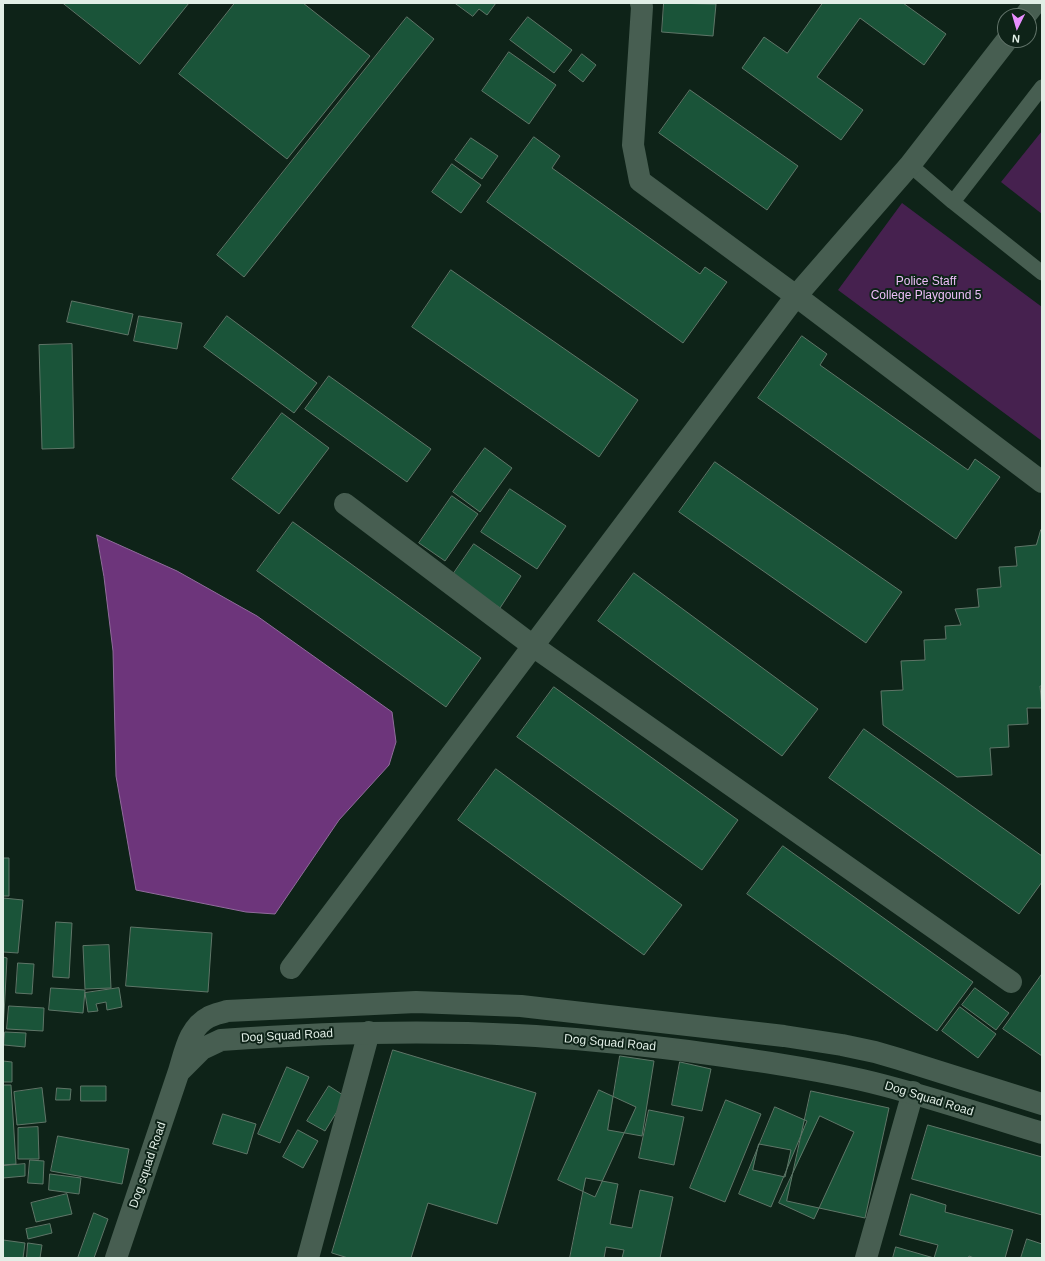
<!DOCTYPE html>
<html>
<head>
<meta charset="utf-8">
<style>
  body { margin:0 }
  #map { position:relative; width:1045px; height:1261px; overflow:hidden; background:#0e2318; font-family:Arial,sans-serif }
  canvas { display:block }
  .frame { position:absolute; inset:0; border:4px solid #e1eee6; pointer-events:none }
  .north { position:absolute; left:997px; top:8px; width:40px; height:40px; box-sizing:border-box; background:#0e2318; border:1px solid #62746a; border-radius:50%; rotate:185deg; font-size:11px; font-weight:700; line-height:16px; text-align:center; color:#e1eee6 }
  .north::after { content:''; display:block; margin:auto; width:14px; height:18px; background:#e88eff; clip-path:polygon(50% 0,100% 100%,50% 72%,0 100%) }
</style>
</head>
<body>
<div id="map">
<canvas width="1045" height="1261"></canvas>
<div class="frame"></div>
<div class="north">N</div>
</div>
<script>
const context = document.querySelector('canvas').getContext('2d');
context.lineJoin = 'round';
function fillPath(path, color) { context.fillStyle = color; context.fill(path, 'evenodd'); }
function trace(path, color, width, dash) { context.strokeStyle = color; context.lineWidth = width; context.lineCap = dash ? 'butt' : 'round'; context.setLineDash(dash || []); context.stroke(path); }
function drawText(font, color, halo, rows, align = 'center') {
  context.font = font + ' Arial,sans-serif'; context.lineWidth = 4; context.setLineDash([]); context.textBaseline = 'middle'; context.strokeStyle = halo; context.fillStyle = color; for (const [text, x, y, turn = 0] of rows) {
    context.save(); context.translate(x, y); context.rotate((+turn || 0) * Math.PI / 180); context.textAlign = isNaN(turn) ? turn : align; if (halo) context.strokeText(text, 0, 0); context.fillText(text, 0, 0); context.restore();
  }
}
fillPath(new Path2D(`
  M 1042,131 L 1042,214 L 1001,182 Z
  M 902,203 L 1042,307 L 1042,441 L 838,290 Z`), '#46214f');
const water = new Path2D(`
  M 97,535 L 177,571 L 257,616 L 392,712 L 396,742 L 389,765 L 339,820 L 275,914 L 246,912 L 136,890 L 116,776 L 113,651 L 104,577 Z`);
fillPath(water, '#6d357b');
trace(water, '#906c9b', 1);
const building = new Path2D(`
  M 63,3 L 189,3 L 140,64 Z
  M 235,3 L 303,3 L 370,56 L 287,159 L 179,74 Z
  M 455,3 L 496,3 L 487,15 L 479,9 L 473,16 Z
  M 664,3 L 716,4 L 713,36 L 662,32 Z
  M 823,3 L 903,3 L 946,34 L 924,65 L 860,18 L 817,77 L 863,110 L 841,140 L 742,68 L 764,37 L 787,53 Z
  M 407,17 L 434,39 L 244,277 L 217,255 Z
  M 528,17 L 572,50 L 554,73 L 510,40 Z
  M 509,52 L 556,85 L 529,124 L 482,91 Z
  M 582,54 L 596,65 L 583,82 L 569,71 Z
  M 690,90 L 798,166 L 767,210 L 659,133 Z
  M 534,137 L 560,156 L 552,168 L 700,274 L 705,267 L 727,282 L 683,343 L 487,202 Z
  M 471,138 L 498,156 L 482,179 L 455,160 Z
  M 452,164 L 481,185 L 461,213 L 432,192 Z
  M 451,270 L 638,400 L 599,457 L 412,327 Z
  M 72,301 L 133,314 L 128,335 L 67,322 Z
  M 139,316 L 182,323 L 177,349 L 134,341 Z
  M 227,316 L 317,383 L 294,413 L 204,347 Z
  M 802,336 L 827,354 L 820,365 L 968,470 L 975,459 L 1000,477 L 956,539 L 758,398 Z
  M 72,344 L 74,448 L 42,449 L 39,345 Z
  M 329,376 L 431,449 L 407,482 L 305,409 Z
  M 282,413 L 329,448 L 279,514 L 232,479 Z
  M 485,448 L 512,468 L 480,512 L 453,492 Z
  M 715,462 L 902,592 L 866,643 L 679,512 Z
  M 510,489 L 566,526 L 537,569 L 481,532 Z
  M 452,496 L 478,514 L 445,561 L 419,543 Z
  M 293,522 L 481,658 L 446,707 L 257,571 Z
  M 1041,530 L 1042,531 L 1042,686 L 1040,686 L 1042,708 L 1027,708 L 1028,724 L 1008,725 L 1009,747 L 990,748 L 992,775 L 957,777 L 883,725 L 881,691 L 903,690 L 901,661 L 925,660 L 924,640 L 946,639 L 945,626 L 961,625 L 955,609 L 979,607 L 977,589 L 1001,587 L 999,567 L 1017,566 L 1015,547 L 1036,545 Z
  M 474,544 L 521,576 L 500,608 L 452,576 Z
  M 634,573 L 818,709 L 782,756 L 598,621 Z
  M 554,687 L 738,820 L 702,870 L 517,737 Z
  M 864,729 L 1042,856 L 1042,882 L 1019,914 L 829,778 Z
  M 496,769 L 682,905 L 644,955 L 458,820 Z
  M 783,846 L 973,982 L 937,1031 L 747,894 Z
  M 3,858 L 9,858 L 9,896 L 3,896 Z
  M 3,898 L 23,900 L 18,953 L 3,952 Z
  M 56,922 L 72,923 L 69,978 L 53,977 Z
  M 131,927 L 212,933 L 208,992 L 126,986 Z
  M 109,945 L 111,988 L 85,989 L 83,946 Z
  M 3,957 L 7,958 L 3,1033 Z
  M 18,963 L 34,964 L 32,994 L 16,993 Z
  M 1042,974 L 1042,1056 L 1003,1029 Z
  M 51,988 L 85,990 L 83,1013 L 49,1010 Z
  M 119,988 L 122,1007 L 107,1010 L 106,1002 L 96,1004 L 98,1011 L 88,1012 L 85,993 Z
  M 975,988 L 1009,1013 L 996,1030 L 962,1005 Z
  M 9,1006 L 44,1008 L 43,1031 L 7,1029 Z
  M 960,1007 L 996,1034 L 978,1058 L 942,1031 Z
  M 5,1032 L 26,1033 L 25,1047 L 4,1045 Z
  M 393,1050 L 536,1093 L 497,1224 L 428,1203 L 411,1258 L 348,1258 L 332,1253 Z
  M 620,1056 L 654,1061 L 642,1136 L 608,1130 Z
  M 3,1061 L 12,1062 L 12,1082 L 3,1082 Z
  M 680,1062 L 711,1069 L 702,1111 L 672,1105 Z
  M 287,1067 L 309,1077 L 280,1143 L 258,1134 Z
  M 3,1085 L 11,1085 L 16,1164 L 3,1165 Z
  M 81,1086 L 106,1086 L 106,1101 L 81,1101 Z
  M 329,1086 L 346,1097 L 325,1131 L 307,1121 Z
  M 42,1088 L 46,1122 L 17,1125 L 14,1092 Z
  M 57,1088 L 71,1089 L 70,1100 L 56,1100 Z
  M 599,1090 L 636,1107 L 595,1197 L 558,1180 Z
  M 811,1091 L 889,1108 L 865,1218 L 787,1201 Z
  M 726,1100 L 761,1114 L 725,1202 L 690,1188 Z
  M 775,1107 L 807,1121 L 771,1207 L 739,1194 Z
  M 649,1110 L 684,1117 L 674,1165 L 639,1158 Z
  M 223,1114 L 256,1124 L 247,1154 L 213,1144 Z
  M 820,1116 L 854,1132 L 814,1219 L 779,1203 Z
  M 928,1125 L 1042,1157 L 1042,1215 L 912,1179 Z
  M 38,1127 L 39,1159 L 18,1159 L 18,1128 Z
  M 298,1130 L 318,1141 L 303,1168 L 283,1157 Z
  M 58,1136 L 129,1149 L 122,1184 L 51,1171 Z
  M 759,1144 L 791,1150 L 785,1177 L 753,1170 Z
  M 30,1160 L 44,1161 L 43,1184 L 28,1183 Z
  M 25,1164 L 25,1176 L 3,1178 L 3,1166 Z
  M 50,1174 L 81,1178 L 79,1194 L 49,1190 Z
  M 586,1178 L 618,1184 L 610,1224 L 632,1228 L 640,1190 L 673,1197 L 660,1258 L 622,1258 L 624,1250 L 606,1247 L 604,1258 L 570,1258 Z
  M 67,1194 L 72,1214 L 36,1222 L 31,1203 Z
  M 911,1194 L 946,1205 L 945,1212 L 1013,1230 L 1005,1258 L 974,1258 L 969,1256 L 968,1258 L 934,1258 L 938,1245 L 900,1235 Z
  M 94,1213 L 108,1219 L 94,1258 L 78,1258 Z
  M 50,1224 L 52,1233 L 28,1239 L 26,1229 Z
  M 1027,1239 L 1042,1244 L 1042,1258 L 1021,1258 Z
  M 3,1240 L 25,1243 L 23,1258 L 3,1258 Z
  M 28,1243 L 42,1245 L 40,1258 L 27,1258 Z
  M 896,1247 L 934,1258 L 893,1258 Z`);
fillPath(building, '#1a5439');
trace(building, '#5f7668', 1);
trace(new Path2D(`
  M 1042,87 L 953,202 L 1042,273
  M 910,165 L 953,202`), '#475e51', 15);
trace(new Path2D(`
  M 641,3 L 642,7 L 633,145 L 640,181 L 796,296 L 1042,482
  M 1025,16 L 1035,3
  M 345,504 L 533,646 L 1011,982
  M 291,968 L 796,296 L 910,165 L 1007,40
  M 308,1258 L 369,1032
  M 866,1258 L 913,1092`), '#475e51', 22);
trace(new Path2D(`
  M 180,1071 L 202,1049 L 221,1040 C 319,1033 419,1030 517,1035 C 574,1038 632,1044 688,1051 C 746,1059 804,1067 862,1080 C 923,1094 982,1115 1042,1133
  M 116,1258 L 179,1071 C 185,1052 189,1027 209,1017 C 214,1014 221,1013 227,1011 L 416,1002 L 521,1006 L 784,1036 L 842,1045 L 875,1052 L 899,1059 L 1042,1104`), '#475e51', 22);
drawText('12px', '#edbef9', '#0e2318', [
  ["Police Staff",926,282],
  ["College Playgound 5",926,296]
]);
drawText('12px', '#e1eee6', '#0e2318', [
  ["Dog Squad Road",287,1036,-3],
  ["Dog Squad Road",610,1043,5],
  ["Dog Squad Road",929,1099,17],
  ["Dog squad Road",148,1165,-71]
]);
</script>
</body>
</html>
